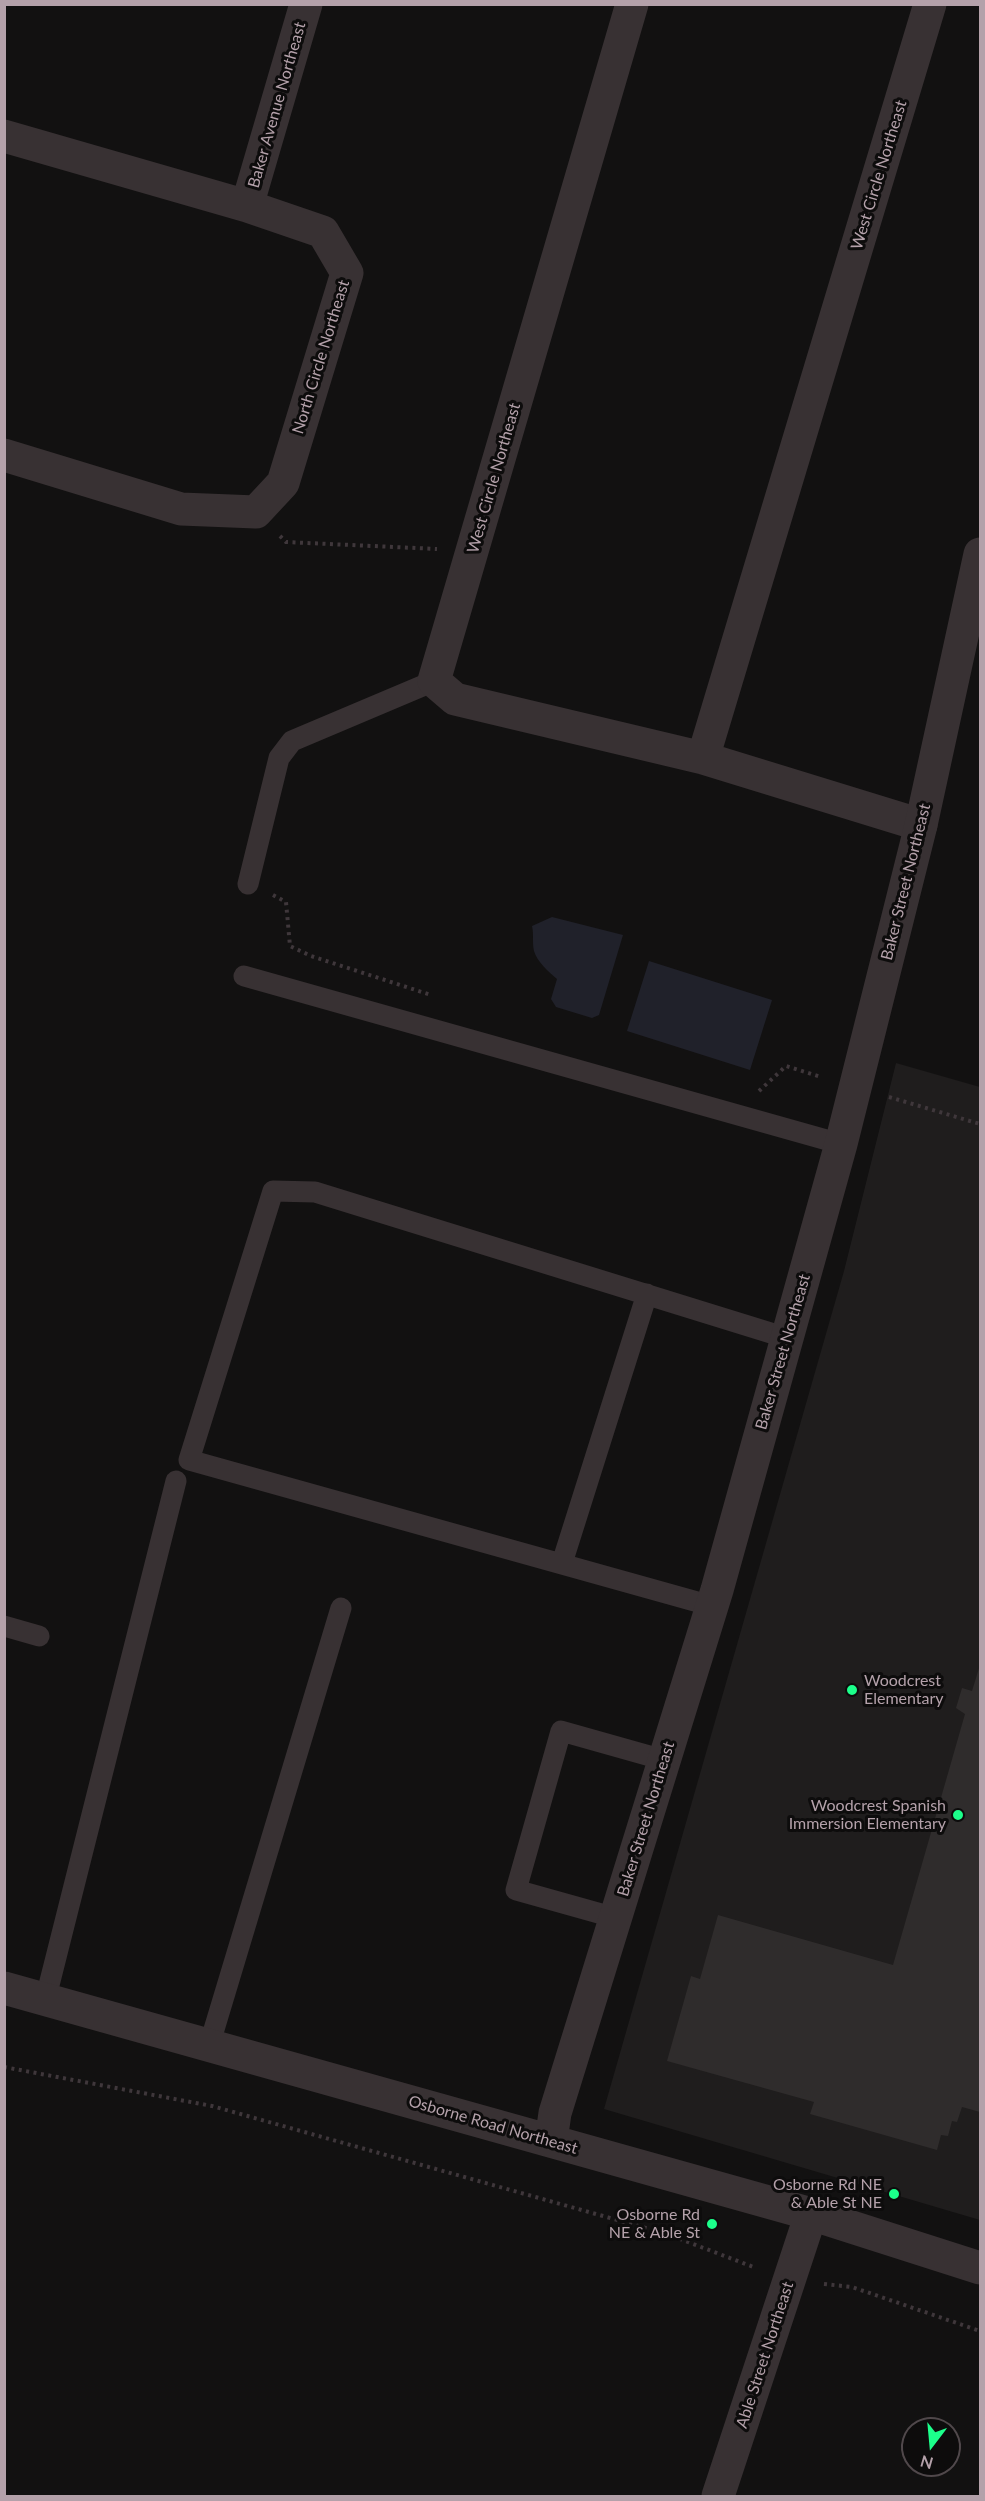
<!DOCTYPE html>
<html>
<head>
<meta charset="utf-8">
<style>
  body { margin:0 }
  #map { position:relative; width:985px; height:2501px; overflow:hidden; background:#121111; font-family:Lato,sans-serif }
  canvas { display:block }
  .frame { position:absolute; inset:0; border:6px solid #b4a1aa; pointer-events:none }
  .north { position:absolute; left:901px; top:2417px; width:60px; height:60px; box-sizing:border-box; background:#0d0c0c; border:2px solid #50484b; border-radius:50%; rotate:196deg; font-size:16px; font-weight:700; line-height:24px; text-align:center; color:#b4a1aa }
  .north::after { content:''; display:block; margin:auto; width:21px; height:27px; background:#1cff8b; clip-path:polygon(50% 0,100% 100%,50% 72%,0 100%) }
</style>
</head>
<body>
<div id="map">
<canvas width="985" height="2501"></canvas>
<div class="frame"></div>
<div class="north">N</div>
</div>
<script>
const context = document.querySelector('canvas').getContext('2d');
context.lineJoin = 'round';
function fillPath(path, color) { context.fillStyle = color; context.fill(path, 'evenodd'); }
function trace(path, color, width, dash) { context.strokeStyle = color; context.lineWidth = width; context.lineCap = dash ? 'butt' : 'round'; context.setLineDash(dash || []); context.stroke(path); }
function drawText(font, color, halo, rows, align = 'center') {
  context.font = font + ' Lato,sans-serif'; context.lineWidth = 6; context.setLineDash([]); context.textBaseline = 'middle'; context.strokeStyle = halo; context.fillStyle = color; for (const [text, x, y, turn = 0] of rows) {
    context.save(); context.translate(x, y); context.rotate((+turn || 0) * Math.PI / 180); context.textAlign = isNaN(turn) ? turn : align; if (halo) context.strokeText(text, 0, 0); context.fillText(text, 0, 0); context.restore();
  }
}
fillPath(new Path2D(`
  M 896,1063 L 980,1087 L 980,2220 L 604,2109 L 844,1271 Z`), '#1f1d1d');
fillPath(new Path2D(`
  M 552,917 L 623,935 L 599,1015 L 592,1018 L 556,1007 L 551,999 L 557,979 C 549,972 537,962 534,951 C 532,943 534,935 532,926 Z
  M 649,961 L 772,1000 L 750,1070 L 627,1031 Z`), '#20212a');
fillPath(new Path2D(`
  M 980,1665 L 980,2112 L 962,2107 L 957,2122 L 952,2121 L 948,2136 L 941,2135 L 937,2150 L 810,2114 L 814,2102 L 667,2061 L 691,1976 L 700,1979 L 718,1915 L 893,1965 L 965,1714 L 956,1708 L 962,1688 L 972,1691 Z`), '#2f2c2c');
trace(new Path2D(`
  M 280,536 L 286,542 L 437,549
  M 273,895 L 286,902 L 290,946 L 311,956 L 431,995
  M 759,1091 L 786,1066 L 821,1077
  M 889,1097 L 980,1124
  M 4,2067 L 212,2106 L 667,2234 L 756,2268
  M 824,2284 L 852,2287 L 980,2331`), '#3f373b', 4, [3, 4.5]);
trace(new Path2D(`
  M 248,884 L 279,758 L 292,741 L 434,681
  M 244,976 L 841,1144
  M 562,1563 L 647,1294
  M 712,1606 L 189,1460 L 273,1191 L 315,1192 L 787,1338
  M 4,1626 L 39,1636
  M 616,1918 L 516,1890 L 561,1731 L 664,1760
  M 45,2001 L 176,1481
  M 209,2046 L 341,1608`), '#383133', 21);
trace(new Path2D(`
  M 632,4 L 434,681 L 455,699 L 703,758 L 921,825
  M 4,136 L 247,206 L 323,232 L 347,273 L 283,483 L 256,512 L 181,509 L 4,455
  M 247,206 L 306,4
  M 703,758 L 930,4`), '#383133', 33);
trace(new Path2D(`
  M 4,1988 L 811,2214 L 980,2268
  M 551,2141 L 555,2113 L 717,1590 L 841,1144 L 921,825 L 980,554
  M 718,2496 L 811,2214`), '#383133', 33);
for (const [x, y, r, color] of [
  [852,1690,6,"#1cff8b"],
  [958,1815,6,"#1cff8b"],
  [894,2194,6,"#1cff8b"],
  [712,2224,6,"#1cff8b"]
]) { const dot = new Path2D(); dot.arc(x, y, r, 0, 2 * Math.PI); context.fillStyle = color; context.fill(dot); trace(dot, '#0d0c0c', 2); }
drawText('16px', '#b4a1aa', '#0d0c0c', [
  ["Baker Avenue Northeast",277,105,-74],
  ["West Circle Northeast",879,175,-73],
  ["North Circle Northeast",321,357,-73],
  ["West Circle Northeast",494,478,-74],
  ["Baker Street Northeast",906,882,-76],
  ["Baker Street Northeast",783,1352,-74],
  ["Baker Street Northeast",646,1819,-73],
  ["Osborne Road Northeast",493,2125,16],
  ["Able Street Northeast",765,2355,-72]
]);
drawText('16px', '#b4a1aa', '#0d0c0c', [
  ["Woodcrest",864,1681,"left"],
  ["Elementary",864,1699,"left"],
  ["Woodcrest Spanish",946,1806],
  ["Immersion Elementary",946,1824],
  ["Osborne Rd NE",882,2185],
  ["& Able St NE",882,2203],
  ["Osborne Rd",700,2215],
  ["NE & Able St",700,2233]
], 'right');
</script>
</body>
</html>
